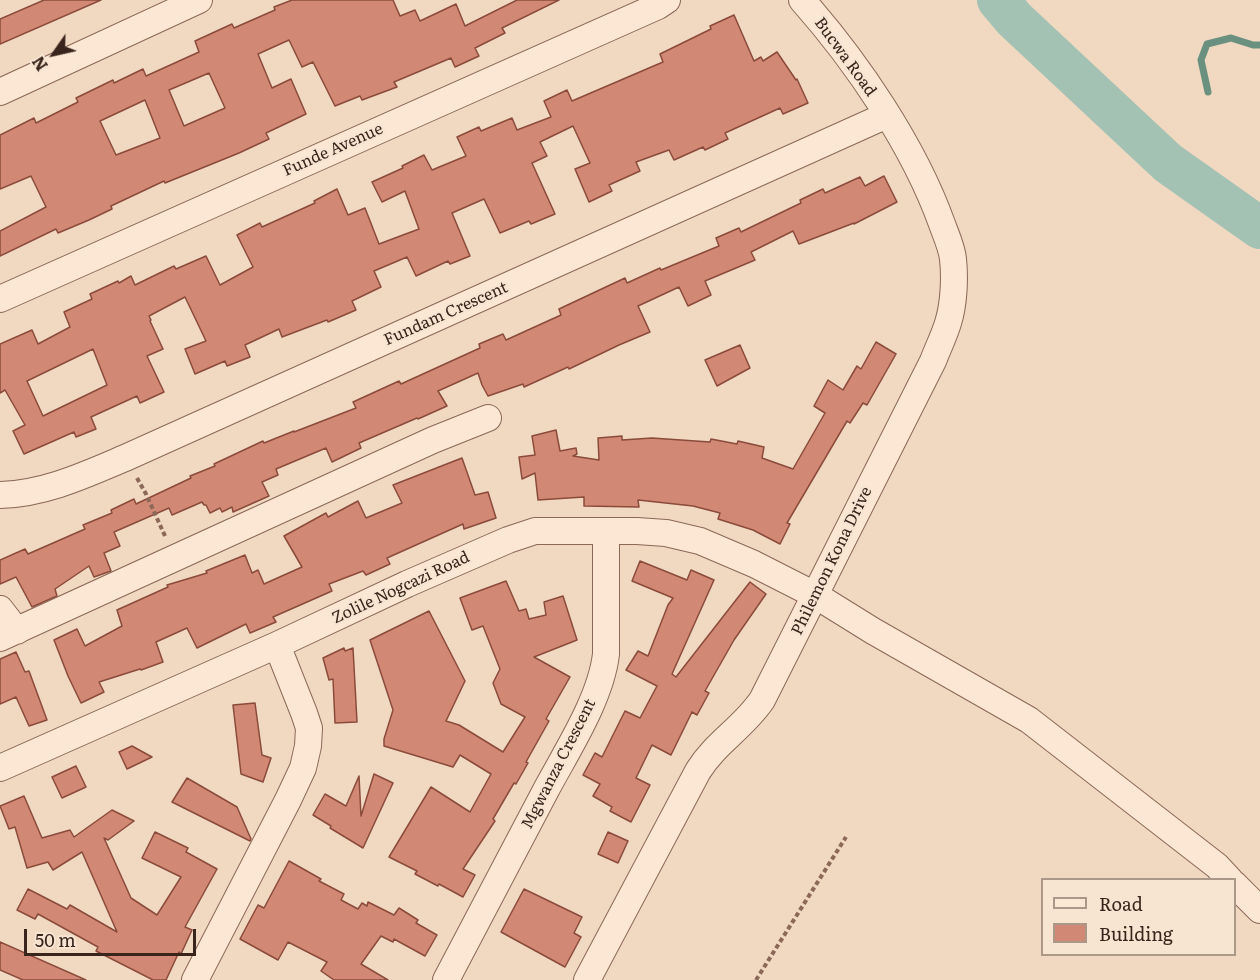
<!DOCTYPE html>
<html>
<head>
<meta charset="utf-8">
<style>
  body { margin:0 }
  #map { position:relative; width:1260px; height:980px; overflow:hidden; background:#f0d8c1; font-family:Literata,serif }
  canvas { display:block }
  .legend { position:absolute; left:1041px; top:878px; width:195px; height:78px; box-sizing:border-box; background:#f7e4d1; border:2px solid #ab9889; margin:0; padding:8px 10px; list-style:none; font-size:18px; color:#3a251c }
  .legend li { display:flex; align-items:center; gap:12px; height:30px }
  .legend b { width:30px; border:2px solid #ab9889 }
  .north { position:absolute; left:24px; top:24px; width:60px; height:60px; -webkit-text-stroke:4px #f7e4d1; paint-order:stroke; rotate:236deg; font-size:16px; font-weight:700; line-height:24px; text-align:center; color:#3a251c }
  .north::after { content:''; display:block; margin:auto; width:21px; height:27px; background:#3a251c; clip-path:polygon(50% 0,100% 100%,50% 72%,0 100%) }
  .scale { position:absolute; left:24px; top:929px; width:172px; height:27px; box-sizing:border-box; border:3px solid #3a251c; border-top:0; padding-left:8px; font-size:18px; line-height:21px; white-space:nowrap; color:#3a251c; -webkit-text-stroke:4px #f7e4d1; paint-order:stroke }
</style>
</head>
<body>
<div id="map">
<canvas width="1260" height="980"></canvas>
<ul class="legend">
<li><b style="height:8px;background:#fbe7d4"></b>Road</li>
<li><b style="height:16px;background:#d18874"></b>Building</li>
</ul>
<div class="north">N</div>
<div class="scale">50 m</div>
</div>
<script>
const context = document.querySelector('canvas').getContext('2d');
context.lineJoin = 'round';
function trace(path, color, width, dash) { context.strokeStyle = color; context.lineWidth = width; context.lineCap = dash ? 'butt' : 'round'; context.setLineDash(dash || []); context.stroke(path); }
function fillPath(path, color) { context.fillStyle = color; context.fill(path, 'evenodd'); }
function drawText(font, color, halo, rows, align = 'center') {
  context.font = font + ' Literata,serif'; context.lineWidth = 4.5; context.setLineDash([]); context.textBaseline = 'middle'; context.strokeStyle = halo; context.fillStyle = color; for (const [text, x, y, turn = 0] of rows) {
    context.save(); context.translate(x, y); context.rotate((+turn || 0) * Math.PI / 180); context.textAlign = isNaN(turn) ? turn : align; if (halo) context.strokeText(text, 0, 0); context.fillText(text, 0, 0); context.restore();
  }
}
trace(new Path2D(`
  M 1208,92 L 1201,60 L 1207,44 L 1231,38 L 1253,45 L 1260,45`), '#6a917f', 7);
trace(new Path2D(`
  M 998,0 L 1014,19 L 1168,163 L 1260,228`), '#a4c2b3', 42);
const building = new Path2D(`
  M 44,0 L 101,0 L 0,44 L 0,19 Z
  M 292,0 L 393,0 L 400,16 L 415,10 L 420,21 L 456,4 L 465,26 L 517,0 L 559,0 L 502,28 L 505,33 L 475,48 L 479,56 L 455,67 L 451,58 L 394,82 L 397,87 L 362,100 L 360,96 L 335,106 L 313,62 L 302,67 L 289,40 L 258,54 L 272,88 L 291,79 L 306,114 L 266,133 L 269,139 L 239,153 L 165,183 L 164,181 L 111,206 L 112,209 L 89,220 L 58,233 L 56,229 L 0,256 L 0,231 L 46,207 L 31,176 L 0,189 L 0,135 L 34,118 L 36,123 L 78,102 L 76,98 L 113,80 L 114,83 L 143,69 L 146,76 L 199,52 L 195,41 L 232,24 L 234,28 L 275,10 L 274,7 ZM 209,73 L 225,108 L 184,126 L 169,90 ZM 145,100 L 160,138 L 116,155 L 100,121 Z
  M 734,15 L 754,61 L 761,57 L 763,61 L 777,52 L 796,80 L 797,79 L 808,103 L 783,114 L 780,108 L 725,133 L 728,139 L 705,150 L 703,147 L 674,160 L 669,150 L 636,162 L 640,171 L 609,185 L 612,191 L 589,202 L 575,169 L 590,163 L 573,126 L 540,142 L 547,156 L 532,163 L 555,214 L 531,224 L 529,221 L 500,233 L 484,199 L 452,213 L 470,256 L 450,264 L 448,261 L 416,276 L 407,257 L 374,271 L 381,287 L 352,301 L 356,310 L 328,322 L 327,320 L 282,337 L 279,329 L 245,345 L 250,357 L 227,366 L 225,361 L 195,374 L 185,349 L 206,341 L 185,297 L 149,316 L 151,320 L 150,321 L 163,349 L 147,356 L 164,392 L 140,403 L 137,396 L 91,417 L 96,429 L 76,437 L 74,432 L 24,454 L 13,431 L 25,425 L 5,390 L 0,393 L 0,344 L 32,330 L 38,344 L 70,327 L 64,312 L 92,299 L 90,294 L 118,281 L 119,283 L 131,276 L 135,285 L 174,266 L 176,269 L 206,256 L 220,285 L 253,267 L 237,235 L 260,223 L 262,227 L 315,203 L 314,201 L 337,189 L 348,215 L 365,208 L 379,244 L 419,229 L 405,191 L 382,202 L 372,182 L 403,168 L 402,166 L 424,155 L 432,170 L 466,156 L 457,137 L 479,127 L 481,131 L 512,118 L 517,130 L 551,117 L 544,101 L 567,90 L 572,101 L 663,62 L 660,54 L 711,29 L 710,26 ZM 93,349 L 107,385 L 43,416 L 27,381 Z
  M 884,176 L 897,202 L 854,224 L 854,223 L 799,244 L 793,231 L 751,252 L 755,260 L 705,281 L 711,295 L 688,306 L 679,287 L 638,306 L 650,332 L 619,345 L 569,369 L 568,367 L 524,387 L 523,384 L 488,396 L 482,385 L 478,373 L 438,391 L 447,406 L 418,419 L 417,418 L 359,443 L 361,448 L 332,462 L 326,448 L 276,469 L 278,475 L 262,482 L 269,496 L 233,512 L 232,507 L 222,512 L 220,508 L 210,513 L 206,505 L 204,505 L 202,502 L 172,515 L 169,508 L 114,532 L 120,546 L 104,553 L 111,571 L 94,577 L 89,566 L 55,589 L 57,596 L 32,607 L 16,577 L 0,584 L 0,560 L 25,549 L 28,554 L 85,529 L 83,525 L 112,513 L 111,510 L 134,499 L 136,504 L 191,478 L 190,476 L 215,466 L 214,464 L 263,441 L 264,443 L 294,431 L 294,432 L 356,408 L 353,402 L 399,381 L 401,384 L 480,348 L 479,344 L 503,334 L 506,340 L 561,315 L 559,309 L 625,278 L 627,283 L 660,268 L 661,270 L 719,246 L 716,238 L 739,228 L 741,232 L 801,203 L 800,200 L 823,189 L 825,193 L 860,177 L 865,186 Z
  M 876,342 L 896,354 L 867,405 L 863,403 L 850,423 L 847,421 L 787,523 L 790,524 L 780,544 L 753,530 L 718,519 L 720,513 L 693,506 L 638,500 L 639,507 L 584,506 L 584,497 L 538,500 L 535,473 L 522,479 L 519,457 L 535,455 L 532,436 L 556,430 L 560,451 L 576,448 L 577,454 L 573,456 L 599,460 L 598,438 L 622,436 L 622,440 L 652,438 L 710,442 L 711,439 L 737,444 L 738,441 L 764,447 L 762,458 L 793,469 L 825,413 L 814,406 L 828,380 L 843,390 L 857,366 L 861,369 Z
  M 740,345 L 750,368 L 717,386 L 705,360 Z
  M 462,458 L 475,495 L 488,492 L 496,518 L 464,529 L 463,524 L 387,558 L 390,564 L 366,575 L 363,571 L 329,584 L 332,591 L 273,617 L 276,622 L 250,633 L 246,624 L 197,648 L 187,628 L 156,642 L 163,662 L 141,670 L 140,669 L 99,682 L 104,692 L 81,703 L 68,676 L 54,640 L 77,629 L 85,646 L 122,626 L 117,610 L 168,587 L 167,585 L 207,573 L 206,571 L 245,555 L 252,573 L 258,570 L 264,584 L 302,567 L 284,536 L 326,513 L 328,517 L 358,501 L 366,518 L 402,503 L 393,485 Z
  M 640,561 L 687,580 L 691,570 L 714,580 L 672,674 L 676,677 L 750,582 L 766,594 L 734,640 L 705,691 L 709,693 L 697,715 L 692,712 L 671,755 L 652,745 L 636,778 L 650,785 L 631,822 L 610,811 L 612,807 L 593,796 L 600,784 L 583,775 L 595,753 L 602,757 L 625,711 L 640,718 L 657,686 L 626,670 L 638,651 L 648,656 L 668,605 L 673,598 L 632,581 Z
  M 506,581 L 519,611 L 526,609 L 529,619 L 546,615 L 544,602 L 563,596 L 577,640 L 534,657 L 570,677 L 546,719 L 549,721 L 526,762 L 528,763 L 516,784 L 514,783 L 493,819 L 495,821 L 463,869 L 475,875 L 463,897 L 439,884 L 438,886 L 415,874 L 417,871 L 389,857 L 431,787 L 470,812 L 491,774 L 460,755 L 453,767 L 384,746 L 384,739 L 393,710 L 370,640 L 429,611 L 465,681 L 446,721 L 459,725 L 503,752 L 525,717 L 501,704 L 493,683 L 500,669 L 483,626 L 472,630 L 460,598 Z
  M 344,648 L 345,651 L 353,648 L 357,722 L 335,723 L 333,679 L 329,680 L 323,658 Z
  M 16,652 L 25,672 L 29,671 L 47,720 L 29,726 L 16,697 L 0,704 L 0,659 Z
  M 255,703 L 262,755 L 271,758 L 263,782 L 241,774 L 233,705 Z
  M 132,746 L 152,757 L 127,769 L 119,752 Z
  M 76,766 L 86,787 L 62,798 L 52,777 Z
  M 374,774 L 393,783 L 363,848 L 330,828 L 331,826 L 313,815 L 325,794 L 346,806 L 359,776 L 361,816 Z
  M 187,778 L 237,807 L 251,839 L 250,841 L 172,802 Z
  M 24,796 L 42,838 L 70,830 L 74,837 L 112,810 L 134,821 L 108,840 L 104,838 L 131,898 L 157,915 L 181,877 L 142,858 L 155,832 L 188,848 L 186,852 L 217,869 L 185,927 L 192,930 L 181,954 L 179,952 L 166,980 L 153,980 L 96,951 L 98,947 L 38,914 L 35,919 L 17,910 L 28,889 L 67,909 L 70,905 L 117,932 L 82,852 L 53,870 L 48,862 L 27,868 L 15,827 L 9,829 L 0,806 Z
  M 608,832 L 628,841 L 618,863 L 598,854 Z
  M 289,861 L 321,879 L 319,881 L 344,894 L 341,900 L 358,909 L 362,903 L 367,906 L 368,902 L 394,915 L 399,908 L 418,920 L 416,923 L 437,935 L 425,956 L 394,939 L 393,942 L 381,936 L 361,964 L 388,980 L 334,980 L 321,971 L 327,962 L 288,942 L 278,960 L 240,939 L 258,905 L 264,908 Z
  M 524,889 L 582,917 L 574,933 L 581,937 L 565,967 L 501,932 Z
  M 0,942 L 86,980 L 23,980 L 0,970 Z`);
fillPath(building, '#d18874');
trace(building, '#8b4b3b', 1.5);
const street = new Path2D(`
  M 0,92 L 199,0
  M 0,299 L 658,6 L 667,0
  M 0,495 C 44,494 85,475 125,458 L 887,115
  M 0,609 L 17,631
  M 0,638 L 433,440 L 488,418
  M 0,768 L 277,645 L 407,584 L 508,540 L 535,531 L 637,531 L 666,533 L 700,541 L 754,564 L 815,595 L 873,631 L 1029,720 L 1217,866 L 1230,880
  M 1234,884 L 1260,910
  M 195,980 L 288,800 L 303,768 L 308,746 L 309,728 L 304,713 L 277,645
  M 446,980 C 479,916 513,852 547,788 C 568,749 601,698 606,654 L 606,531
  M 587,980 L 698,771 C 716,742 743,728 762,700 L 933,361 C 938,348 944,336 948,323 C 954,304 955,278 953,259 C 952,248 946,235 942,224 C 914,146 857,62 802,0`);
trace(street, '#8b6857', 28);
trace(new Path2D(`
  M 137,478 L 146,494 L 165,536
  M 756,980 L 846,837`), '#8b6857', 4, [4.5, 3]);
trace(street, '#fbe7d4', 26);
drawText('16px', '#3a251c', '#f7e4d1', [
  ["Bucwa Road",845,57,54],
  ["Funde Avenue",333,150,-24],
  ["Fundam Crescent",446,314,-24],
  ["Philemon Kona Drive",832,561,-64],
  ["Zolile Nogcazi Road",401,588,-25],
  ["Mgwanza Crescent",559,764,-63]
]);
</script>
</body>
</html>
